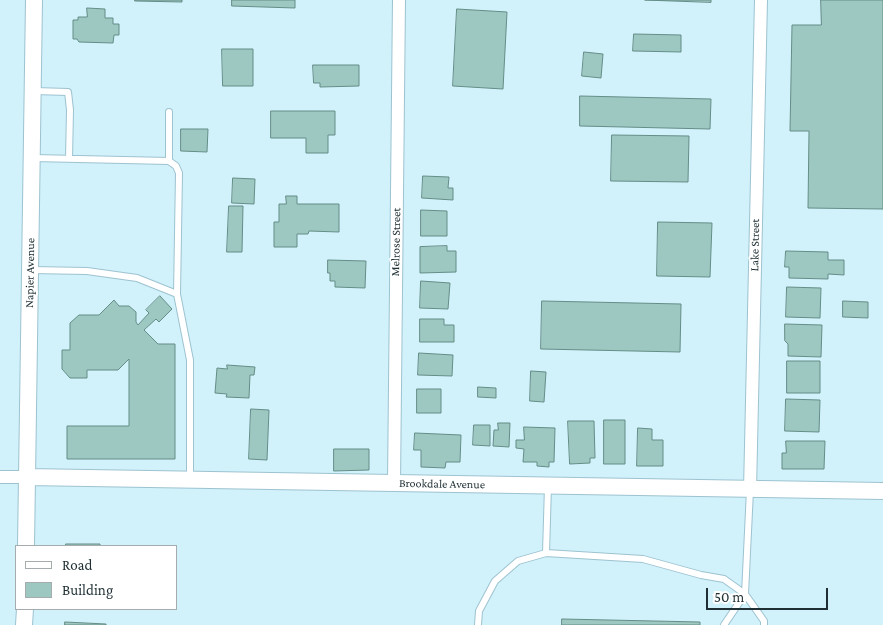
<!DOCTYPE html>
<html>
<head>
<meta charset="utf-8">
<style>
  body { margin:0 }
  #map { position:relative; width:883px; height:625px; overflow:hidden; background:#d1f1fb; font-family:"Crimson Pro",serif }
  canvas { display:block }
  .legend { position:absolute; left:15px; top:545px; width:162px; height:65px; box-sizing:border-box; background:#fff; border:1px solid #a5acad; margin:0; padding:6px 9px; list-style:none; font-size:15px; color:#1f2f33 }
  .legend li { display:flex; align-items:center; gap:10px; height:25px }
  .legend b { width:25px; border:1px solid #a5acad }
  .scale { position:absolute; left:706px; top:588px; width:122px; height:22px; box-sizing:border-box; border:2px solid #1f2f33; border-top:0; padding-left:6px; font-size:15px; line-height:18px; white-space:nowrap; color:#1f2f33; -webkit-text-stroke:4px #fff; paint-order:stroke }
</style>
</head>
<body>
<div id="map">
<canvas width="883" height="625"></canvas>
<ul class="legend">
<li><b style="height:6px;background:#fff"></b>Road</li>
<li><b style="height:14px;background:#9dc7c1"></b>Building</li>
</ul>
<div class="scale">50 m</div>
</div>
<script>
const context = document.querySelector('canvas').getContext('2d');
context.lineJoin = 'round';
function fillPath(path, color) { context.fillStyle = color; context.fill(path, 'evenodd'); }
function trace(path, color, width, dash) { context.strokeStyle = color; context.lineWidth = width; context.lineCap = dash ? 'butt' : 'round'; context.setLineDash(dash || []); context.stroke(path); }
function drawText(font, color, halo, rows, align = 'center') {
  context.font = font + ' "Crimson Pro",serif'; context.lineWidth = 4; context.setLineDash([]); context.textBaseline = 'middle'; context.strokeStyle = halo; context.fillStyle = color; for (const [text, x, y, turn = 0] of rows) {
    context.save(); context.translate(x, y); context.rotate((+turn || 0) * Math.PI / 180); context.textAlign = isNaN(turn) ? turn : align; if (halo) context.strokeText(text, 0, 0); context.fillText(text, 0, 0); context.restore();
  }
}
const building = new Path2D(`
  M 135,0 L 182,0 L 182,2 L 135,1 Z
  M 232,0 L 295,0 L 295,8 L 232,6 Z
  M 645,0 L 711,0 L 711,2 Z
  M 821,0 L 883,0 L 883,209 L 808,208 L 809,131 L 790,131 L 792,25 L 821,25 Z
  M 87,8 L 105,9 L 105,18 L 113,18 L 113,24 L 119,24 L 119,35 L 114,35 L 113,43 L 79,42 L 77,39 L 73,39 L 73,20 L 78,20 L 78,17 L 87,17 Z
  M 457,9 L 507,12 L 503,89 L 453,86 Z
  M 634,34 L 681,35 L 681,52 L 633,51 Z
  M 222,49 L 253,49 L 253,86 L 223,86 Z
  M 584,52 L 603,54 L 601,78 L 582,76 Z
  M 313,65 L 359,65 L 359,86 L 320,87 L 320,83 L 314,83 Z
  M 580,96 L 711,99 L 710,129 L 580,126 Z
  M 271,111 L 335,111 L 335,135 L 328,135 L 328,153 L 306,153 L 306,138 L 271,138 Z
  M 181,129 L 208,129 L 207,152 L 181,151 Z
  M 612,135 L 689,136 L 688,182 L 611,181 Z
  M 423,176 L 449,177 L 448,188 L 453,188 L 453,200 L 422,198 Z
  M 233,178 L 255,179 L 254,204 L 232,203 Z
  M 286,196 L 297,196 L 297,204 L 339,204 L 339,232 L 309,231 L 308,234 L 297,234 L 297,247 L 274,247 L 274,222 L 279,222 L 279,204 L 286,204 Z
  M 229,206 L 243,206 L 242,252 L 227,252 Z
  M 421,210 L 447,211 L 447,236 L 421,236 Z
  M 658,222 L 712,223 L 710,277 L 657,276 Z
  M 447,246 L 447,251 L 456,251 L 456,272 L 420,273 L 420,247 Z
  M 786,251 L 828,252 L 828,260 L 844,260 L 844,275 L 828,274 L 828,279 L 789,278 L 789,267 L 785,267 Z
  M 328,260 L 366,261 L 365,288 L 335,287 L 335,281 L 330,281 L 330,273 L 328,273 Z
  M 421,281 L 450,283 L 448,309 L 420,308 Z
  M 787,287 L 821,288 L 820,318 L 786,317 Z
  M 160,296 L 172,309 L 159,322 L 156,319 L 144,330 L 158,344 L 175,344 L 175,459 L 67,459 L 67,426 L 129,426 L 129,359 L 118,370 L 87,370 L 87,378 L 70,378 L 62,369 L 62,350 L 70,350 L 70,323 L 79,315 L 99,315 L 114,300 L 119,306 L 129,306 L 136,312 L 136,322 L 138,325 L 149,313 L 146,310 Z
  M 542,301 L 681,304 L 680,352 L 541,349 Z
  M 843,301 L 868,302 L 868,318 L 843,317 Z
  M 420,319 L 444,319 L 444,325 L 454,325 L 454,342 L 420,342 Z
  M 785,324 L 822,325 L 821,357 L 788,356 L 788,344 L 785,341 Z
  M 419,353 L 453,355 L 452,376 L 418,375 Z
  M 787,361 L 820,361 L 820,393 L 787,393 Z
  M 227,365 L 255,367 L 254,375 L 250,375 L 249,398 L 226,397 L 227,394 L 215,393 L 217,368 L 227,369 Z
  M 531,371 L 546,372 L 544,402 L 530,401 Z
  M 478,387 L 496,388 L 496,398 L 478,397 Z
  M 417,389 L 441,389 L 441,413 L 417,413 Z
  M 786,399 L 820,400 L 819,432 L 785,431 Z
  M 251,409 L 269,410 L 267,460 L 249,459 Z
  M 604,420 L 625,420 L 625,464 L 604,464 Z
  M 568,421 L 594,421 L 595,458 L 590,458 L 590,463 L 570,464 Z
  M 498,423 L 510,423 L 509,447 L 493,446 L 494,430 L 498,430 Z
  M 474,425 L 490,425 L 490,446 L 473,445 Z
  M 524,427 L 555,428 L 554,462 L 549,462 L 549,467 L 537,466 L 537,462 L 523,462 L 524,449 L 516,448 L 516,440 L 524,440 Z
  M 638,428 L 652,429 L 652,440 L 663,440 L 663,466 L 637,466 Z
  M 415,433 L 461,435 L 460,462 L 446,462 L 445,468 L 421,467 L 421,450 L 414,450 Z
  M 786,441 L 825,441 L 824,469 L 782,469 L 782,453 L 786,453 Z
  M 334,449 L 369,449 L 369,470 L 334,471 Z
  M 66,544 L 100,544 L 100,546 L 66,546 Z
  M 562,619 L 700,622 L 700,625 L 562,625 Z
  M 65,622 L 106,624 L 106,625 L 65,625 Z`);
fillPath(building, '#9dc7c1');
trace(building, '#658d87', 1);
const service = new Path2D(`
  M 34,91 L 68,92 L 70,110 L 69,159
  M 33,158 L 169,161 L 169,112
  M 169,161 L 176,166 L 179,173 L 177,294
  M 31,270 L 87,271 L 137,278 L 177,294 L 190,360 L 190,479
  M 548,486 L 546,553 L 643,559 L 701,575 L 724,579 L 745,594 L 764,621 L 764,625
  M 478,625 L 479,611 L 495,581 L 518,561 L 546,553
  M 724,625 L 745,594 L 750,490`);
const minor = new Path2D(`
  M 0,477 L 27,477
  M 394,483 L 399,0
  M 750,490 L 761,0`);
const tertiary = new Path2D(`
  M 27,477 L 883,491
  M 26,546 L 34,0
  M 24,625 L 25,609`);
trace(service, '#9dc3d0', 8);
trace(minor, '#9dc3d0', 14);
trace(tertiary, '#9dc3d0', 18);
trace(service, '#fff', 6);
trace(minor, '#fff', 12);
trace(tertiary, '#fff', 16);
drawText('12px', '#1f2f33', '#fff', [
  ["Melrose Street",396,242,-89],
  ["Lake Street",755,245,-89],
  ["Napier Avenue",30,273,-89],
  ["Brookdale Avenue",442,484,1]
]);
</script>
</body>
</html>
